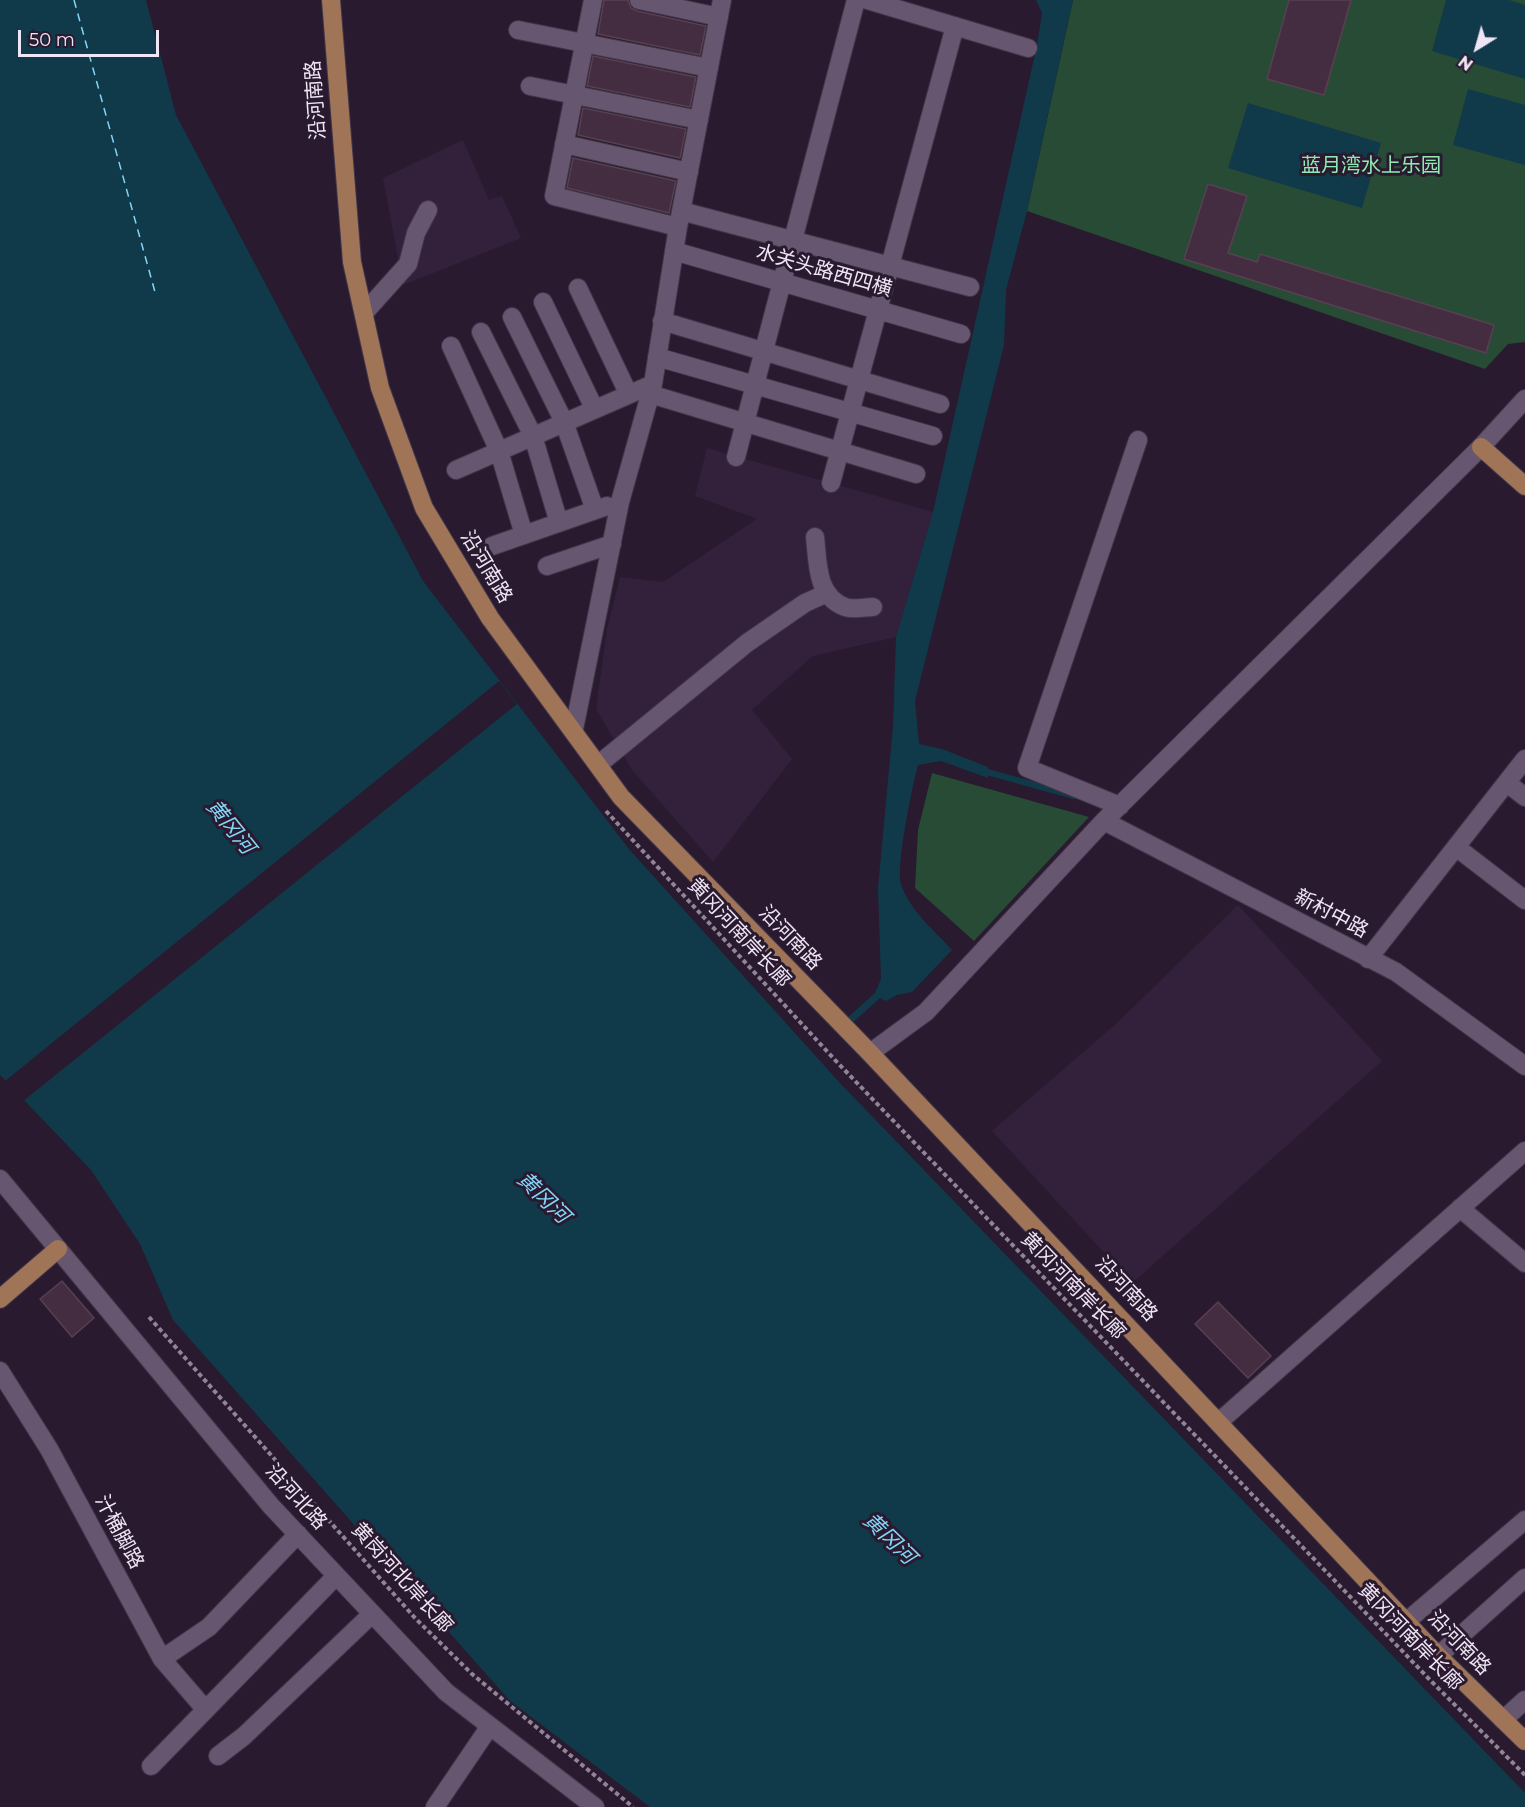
<!DOCTYPE html>
<html>
<head>
<meta charset="utf-8">
<style>
  body { margin:0 }
  #map { position:relative; width:1525px; height:1807px; overflow:hidden; background:#291a30; font-family:Montserrat,sans-serif }
  canvas { display:block }
  .north { position:absolute; left:1447px; top:18px; width:60px; height:60px; -webkit-text-stroke:4px #291a30; paint-order:stroke; rotate:217deg; font-size:16px; font-weight:700; line-height:24px; text-align:center; color:#efe5f4 }
  .north::after { content:''; display:block; margin:auto; width:21px; height:27px; background:#efe5f4; clip-path:polygon(50% 0,100% 100%,50% 72%,0 100%) }
  .scale { position:absolute; left:18px; top:30px; width:141px; height:27px; box-sizing:border-box; border:3px solid #efe5f4; border-top:0; padding-left:8px; font-size:18px; line-height:21px; white-space:nowrap; color:#efe5f4; -webkit-text-stroke:4px #291a30; paint-order:stroke }
</style>
</head>
<body>
<div id="map">
<canvas width="1525" height="1807"></canvas>
<div class="north">N</div>
<div class="scale">50 m</div>
</div>
<script>
const context = document.querySelector('canvas').getContext('2d');
context.lineJoin = 'round';
function fillPath(path, color) { context.fillStyle = color; context.fill(path, 'evenodd'); }
function trace(path, color, width, dash) { context.strokeStyle = color; context.lineWidth = width; context.lineCap = dash ? 'butt' : 'round'; context.setLineDash(dash || []); context.stroke(path); }
function drawText(font, color, halo, rows, align = 'center') {
  context.font = font + ' Montserrat,"Noto Sans SC",sans-serif'; context.lineWidth = 6; context.setLineDash([]); context.textBaseline = 'middle'; context.strokeStyle = halo; context.fillStyle = color; for (const [text, x, y, turn = 0] of rows) {
    context.save(); context.translate(x, y); context.rotate((+turn || 0) * Math.PI / 180); context.textAlign = isNaN(turn) ? turn : align; if (halo) context.strokeText(text, 0, 0); context.fillText(text, 0, 0); context.restore();
  }
}
fillPath(new Path2D(`
  M 463,140 L 489,200 L 502,196 L 521,238 L 403,285 L 383,178 Z
  M 707,448 L 933,512 L 896,637 L 813,656 L 752,710 L 792,759 L 713,862 L 632,770 L 596,709 L 607,629 L 620,577 L 663,582 L 757,519 L 695,496 Z
  M 1238,905 L 1382,1061 L 1132,1283 L 992,1131 L 1118,1022 Z`), '#33213c');
fillPath(new Path2D(`
  M 1073,0 L 1525,0 L 1525,342 L 1508,344 L 1485,369 L 1027,211 Z
  M 932,773 L 1089,817 L 974,941 L 915,888 L 918,830 Z`), '#274b34');
fillPath(new Path2D(`
  M 0,0 L 146,0 L 176,115 L 423,581 L 629,849 L 839,1082 L 1525,1793 L 1525,1807 L 650,1807 L 510,1701 L 173,1320 L 140,1244 L 91,1170 L 0,1075 Z
  M 1036,0 L 1073,0 L 1027,211 L 1006,290 L 1004,345 L 915,701 L 919,744 L 942,749 L 988,767 L 988,778 L 941,761 L 918,765 C 912,787 896,866 901,884 C 909,910 935,931 952,950 L 912,992 L 897,995 L 886,1001 L 880,998 L 851,1024 L 846,1019 L 875,993 L 881,979 L 878,888 L 893,726 L 896,637 L 933,512 L 1037,45 L 1042,13 Z
  M 1446,0 L 1509,0 L 1525,5 L 1525,79 L 1432,51 Z
  M 1468,89 L 1525,105 L 1525,165 L 1453,145 Z
  M 1248,103 L 1381,143 L 1362,208 L 1228,168 Z`), '#103a49');
fillPath(new Path2D(`
  M 499,681 L 517,704 L 22,1102 L 5,1081 Z`), '#291a30');
trace(new Path2D(`
  M 980,770 L 1074,796`), '#103a49', 6);
trace(new Path2D(`
  M 74,0 L 155,292`), '#83d6f7', 1.5, [8, 6]);
const building = new Path2D(`
  M 604,0 L 628,0 L 631,8 L 637,11 L 706,26 L 700,55 L 598,34 Z
  M 1289,0 L 1351,0 L 1324,95 L 1267,79 Z
  M 593,56 L 696,77 L 690,107 L 587,86 Z
  M 583,108 L 686,129 L 680,158 L 578,135 Z
  M 573,158 L 676,181 L 669,213 L 567,188 Z
  M 1208,184 L 1247,196 L 1228,253 L 1257,262 L 1260,254 L 1494,325 L 1486,353 L 1184,259 Z
  M 62,1281 L 94,1318 L 72,1337 L 40,1299 Z
  M 1218,1302 L 1271,1356 L 1248,1378 L 1195,1324 Z`);
fillPath(building, '#442d40');
trace(building, '#584053', 1.5);
const minor = new Path2D(`
  M 593,0 L 554,196 L 678,227
  M 639,0 L 719,17
  M 867,0 L 1028,48
  M 518,30 L 709,68
  M 530,86 L 699,120
  M 564,144 L 689,172
  M 681,211 L 970,287
  M 674,251 L 961,334
  M 578,288 L 628,393
  M 543,302 L 594,408
  M 364,313 L 408,264 L 416,233 L 428,210
  M 512,317 L 564,422 L 595,510
  M 662,321 L 940,404
  M 481,332 L 533,436 L 559,523
  M 451,346 L 499,451 L 524,535
  M 657,357 L 933,436
  M 650,394 L 916,474
  M 736,457 L 856,0
  M 456,470 L 653,384
  M 831,483 L 955,26
  M 815,537 C 818,563 816,596 845,607 C 852,610 865,607 873,607
  M 492,546 L 607,506
  M 547,566 L 612,544
  M 574,729 L 620,502 L 653,384 L 678,227 L 722,0
  M 599,764 L 747,643 L 805,603 L 825,594
  M 1507,783 L 1525,797
  M 1120,806 L 1027,768 L 1138,440
  M 1104,821 L 1396,972 L 1525,1066
  M 1456,847 L 1525,900
  M 1368,959 L 1525,759
  M 870,1053 L 926,1012 L 1104,821 L 1481,447 L 1525,399
  M 0,1179 L 271,1506 L 446,1692 L 595,1807
  M 1460,1208 L 1525,1263
  M 0,1371 L 49,1449 L 162,1659 L 205,1709
  M 1220,1421 L 1525,1151
  M 1407,1621 L 1525,1520
  M 1438,1656 L 1525,1578
  M 162,1659 L 209,1627 L 298,1534
  M 1503,1720 L 1525,1700
  M 218,1756 L 244,1736 L 372,1614
  M 151,1766 L 336,1576
  M 435,1807 L 490,1726`);
const major = new Path2D(`
  M 331,0 L 352,262 L 380,388 L 424,508 L 490,618 L 621,797 L 870,1053 L 1438,1656 L 1525,1741
  M 1481,447 L 1525,486
  M 0,1299 L 58,1249`);
trace(minor, '#423648', 20);
trace(major, '#423648', 20);
trace(new Path2D(`
  M 606,811 L 835,1060 L 1432,1682 L 1525,1775
  M 149,1317 L 415,1618 L 472,1674 L 633,1807`), '#918497', 4, [4.5, 3]);
trace(minor, '#67566f', 18);
trace(major, '#9f7457', 18);
drawText('20px', '#efe5f4', '#291a30', [
  ["沿河南路",316,100,-94],
  ["水关头路西四横",824,271,16],
  ["沿河南路",486,567,59],
  ["新村中路",1331,914,28],
  ["黄冈河南岸长廊",739,933,47],
  ["沿河南路",790,938,46],
  ["黄冈河南岸长廊",1073,1286,46],
  ["沿河南路",1126,1289,47],
  ["沿河北路",296,1497,48],
  ["汁桶脚路",119,1532,62],
  ["黄岗河北岸长廊",402,1578,48],
  ["黄冈河南岸长廊",1410,1637,46],
  ["沿河南路",1459,1643,46]
]);
drawText('20px', '#90e9b0', '#291a30', [
  ["蓝月湾水上乐园",1371,166]
]);
drawText('italic 21px', '#83d6f7', '#291a30', [
  ["黄冈河",230,827,51],
  ["黄冈河",543,1198,44],
  ["黄冈河",889,1539,44]
]);
</script>
</body>
</html>
